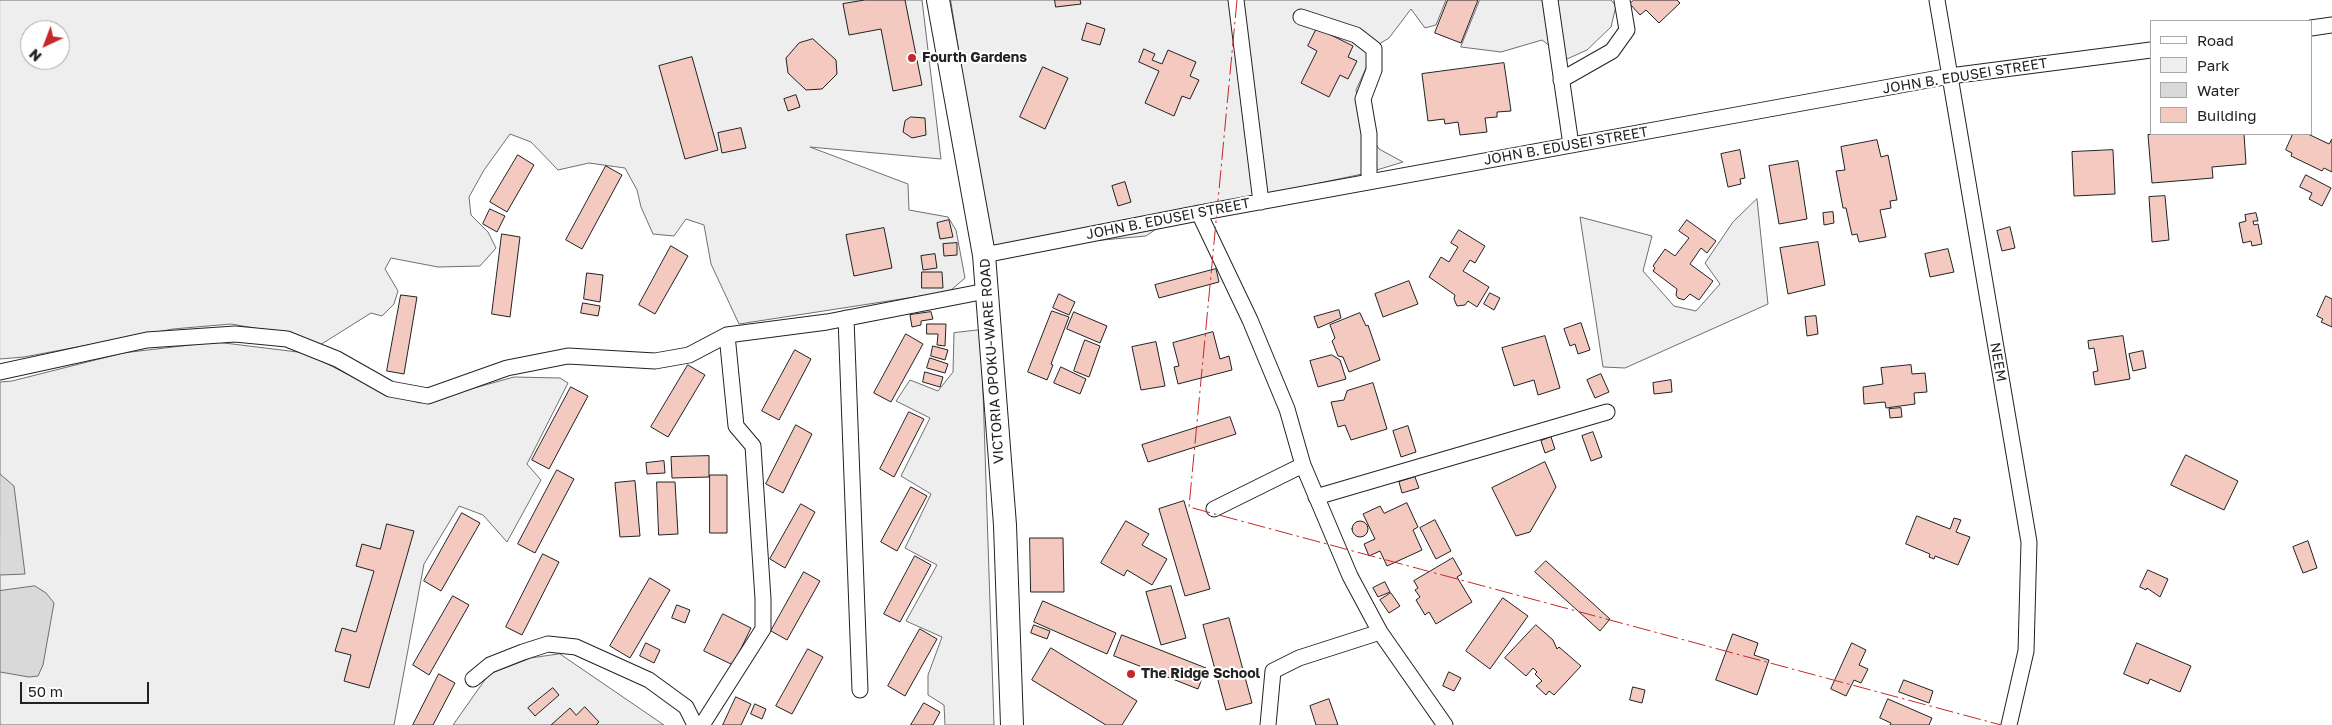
<!DOCTYPE html>
<html>
<head>
<meta charset="utf-8">
<style>
  body { margin:0 }
  #map { position:relative; width:2332px; height:725px; overflow:hidden; background:#fff; font-family:"Golos Text",sans-serif }
  canvas { display:block }
  .legend { position:absolute; left:2150px; top:20px; width:162px; height:115px; box-sizing:border-box; background:#fff; border:1px solid #a7a7a7; margin:0; padding:6px 9px; list-style:none; font-size:15px; color:#222 }
  .legend li { display:flex; align-items:center; gap:10px; height:25px }
  .legend b { width:25px; border:1px solid #a7a7a7 }
  .north { position:absolute; left:20px; top:20px; width:50px; height:50px; box-sizing:border-box; background:#fff; border:1px solid #a7a7a7; border-radius:50%; rotate:223deg; font-size:14px; font-weight:700; line-height:20px; text-align:center; color:#222 }
  .north::after { content:''; display:block; margin:auto; width:18px; height:22px; background:#c62828; clip-path:polygon(50% 0,100% 100%,50% 72%,0 100%) }
  .scale { position:absolute; left:20px; top:682px; width:129px; height:22px; box-sizing:border-box; border:2px solid #222; border-top:0; padding-left:6px; font-size:15px; line-height:18px; white-space:nowrap; color:#222; -webkit-text-stroke:4px #fff; paint-order:stroke }
</style>
</head>
<body>
<div id="map">
<canvas width="2332" height="725"></canvas>
<ul class="legend">
<li><b style="height:6px;background:#fff"></b>Road</li>
<li><b style="height:14px;background:#eee"></b>Park</li>
<li><b style="height:14px;background:#d9d9d9"></b>Water</li>
<li><b style="height:14px;background:#f3c9c0"></b>Building</li>
</ul>
<div class="north">N</div>
<div class="scale">50 m</div>
</div>
<script>
const context = document.querySelector('canvas').getContext('2d');
context.lineJoin = 'round';
function fillPath(path, color) { context.fillStyle = color; context.fill(path, 'evenodd'); }
function trace(path, color, width, dash) { context.strokeStyle = color; context.lineWidth = width; context.lineCap = dash ? 'butt' : 'round'; context.setLineDash(dash || []); context.stroke(path); }
function drawText(font, color, halo, rows, align = 'center') {
  context.font = font + ' "Golos Text",sans-serif'; context.lineWidth = 4; context.setLineDash([]); context.textBaseline = 'middle'; context.strokeStyle = halo; context.fillStyle = color; for (const [text, x, y, turn = 0] of rows) {
    context.save(); context.translate(x, y); context.rotate((+turn || 0) * Math.PI / 180); context.textAlign = isNaN(turn) ? turn : align; if (halo) context.strokeText(text, 0, 0); context.fillText(text, 0, 0); context.restore();
  }
}
const green = new Path2D(`
  M 0,0 L 922,0 L 941,159 L 810,147 L 908,184 L 909,210 L 948,217 L 956,230 L 965,278 L 951,290 L 934,294 L 739,324 L 711,264 L 704,225 L 686,219 L 674,236 L 653,234 L 641,207 L 637,190 L 625,168 L 589,163 L 558,170 L 531,142 L 510,134 L 484,170 L 469,197 L 471,215 L 488,232 L 496,248 L 480,266 L 438,267 L 391,258 L 385,269 L 398,291 L 394,304 L 382,316 L 371,313 L 320,345 L 295,335 L 231,324 L 173,329 L 24,357 L 0,359 ZM 30,30 L 60,30 L 60,60 L 30,60 Z
  M 951,0 L 1446,0 L 1436,25 L 1425,28 L 1411,9 L 1389,38 L 1376,46 L 1356,90 L 1361,119 L 1379,149 L 1403,162 L 1367,173 L 1282,191 L 1162,225 L 1146,236 L 1092,241 L 1042,240 L 990,246 Z
  M 1480,0 L 1611,0 L 1616,6 L 1611,27 L 1587,50 L 1567,59 L 1542,40 L 1501,52 L 1461,47 Z
  M 1757,199 L 1768,304 L 1625,368 L 1603,367 L 1580,217 L 1652,236 L 1643,271 L 1674,306 L 1696,311 L 1720,284 L 1705,263 L 1733,222 Z
  M 981,330 L 994,725 L 945,725 L 944,705 L 928,695 L 928,675 L 942,637 L 906,621 L 937,565 L 905,548 L 931,494 L 901,476 L 930,418 L 896,401 L 910,380 L 938,391 L 953,372 L 954,333 Z
  M 216,342 L 306,353 L 386,394 L 420,403 L 514,377 L 560,378 L 568,383 L 527,464 L 541,480 L 507,542 L 483,515 L 459,506 L 424,564 L 394,725 L 0,725 L 0,382 L 12,381 L 123,353 Z
  M 560,654 L 664,725 L 453,725 L 489,674 L 531,658 Z`);
fillPath(green, '#eee');
trace(green, '#6f6f6f', 1);
const water = new Path2D(`
  M 0,474 L 14,486 L 25,574 L 0,575 Z
  M 35,586 L 46,593 L 54,603 L 43,665 L 38,676 L 29,677 L 0,672 L 0,591 Z`);
fillPath(water, '#d9d9d9');
trace(water, '#6f6f6f', 1);
const building = new Path2D(`
  M 865,0 L 905,0 L 922,85 L 893,91 L 881,29 L 849,35 L 843,4 Z
  M 1055,0 L 1080,0 L 1081,4 L 1056,7 Z
  M 1448,0 L 1478,0 L 1461,43 L 1435,33 Z
  M 1634,0 L 1677,0 L 1680,3 L 1659,23 L 1646,10 L 1640,15 L 1630,4 Z
  M 1087,23 L 1105,29 L 1100,45 L 1082,40 Z
  M 1317,28 L 1353,46 L 1348,57 L 1357,61 L 1348,79 L 1340,75 L 1329,97 L 1301,83 L 1317,51 L 1308,46 Z
  M 813,39 L 836,60 L 837,74 L 822,89 L 806,90 L 788,73 L 786,58 L 799,43 Z
  M 1144,49 L 1155,54 L 1152,60 L 1162,64 L 1168,50 L 1196,62 L 1190,76 L 1199,80 L 1190,99 L 1182,96 L 1174,116 L 1145,103 L 1159,71 L 1139,62 Z
  M 692,57 L 718,150 L 685,159 L 659,66 Z
  M 1504,63 L 1511,111 L 1497,112 L 1497,117 L 1485,118 L 1487,132 L 1460,135 L 1458,122 L 1445,124 L 1444,119 L 1428,121 L 1422,74 Z
  M 1043,67 L 1068,78 L 1045,129 L 1020,117 Z
  M 796,95 L 800,107 L 788,111 L 784,99 Z
  M 911,117 L 925,118 L 926,135 L 912,138 L 903,132 L 905,121 Z
  M 741,128 L 746,148 L 722,153 L 718,133 Z
  M 2160,134 L 2244,134 L 2246,164 L 2212,167 L 2213,178 L 2152,183 L 2148,135 Z
  M 2293,134 L 2308,134 L 2329,144 L 2332,139 L 2332,172 L 2324,168 L 2322,171 L 2291,156 L 2292,153 L 2286,150 Z
  M 1877,140 L 1881,157 L 1888,155 L 1897,200 L 1890,201 L 1891,208 L 1880,210 L 1886,237 L 1859,242 L 1857,234 L 1852,235 L 1846,208 L 1843,208 L 1836,171 L 1845,170 L 1841,147 Z
  M 1740,150 L 1745,178 L 1740,179 L 1741,184 L 1728,187 L 1721,154 Z
  M 2113,150 L 2115,194 L 2074,196 L 2072,152 Z
  M 518,155 L 534,165 L 507,212 L 490,202 Z
  M 1798,161 L 1807,219 L 1779,224 L 1769,166 Z
  M 606,166 L 622,175 L 582,249 L 566,240 Z
  M 2306,175 L 2331,188 L 2322,206 L 2309,199 L 2312,193 L 2300,187 Z
  M 1125,182 L 1131,202 L 1118,206 L 1112,186 Z
  M 2165,196 L 2169,240 L 2152,242 L 2149,197 Z
  M 490,209 L 505,216 L 497,232 L 483,224 Z
  M 1833,212 L 1834,223 L 1824,225 L 1823,213 Z
  M 2256,213 L 2258,221 L 2253,221 L 2254,225 L 2258,224 L 2262,244 L 2252,246 L 2251,241 L 2243,243 L 2239,223 L 2246,221 L 2245,215 Z
  M 949,220 L 953,237 L 940,239 L 937,223 Z
  M 1687,220 L 1716,241 L 1707,253 L 1701,248 L 1690,264 L 1713,281 L 1699,300 L 1690,294 L 1684,300 L 1678,298 L 1676,295 L 1677,289 L 1653,271 L 1655,268 L 1653,266 L 1665,249 L 1675,256 L 1689,238 L 1679,231 Z
  M 2010,227 L 2015,248 L 2002,251 L 1997,231 Z
  M 884,228 L 892,268 L 854,276 L 846,235 Z
  M 1459,230 L 1485,246 L 1475,263 L 1470,260 L 1463,271 L 1489,287 L 1477,307 L 1468,301 L 1465,305 L 1457,306 L 1454,299 L 1455,295 L 1429,277 L 1441,257 L 1449,262 L 1458,247 L 1451,243 Z
  M 502,234 L 520,237 L 510,317 L 492,314 Z
  M 1818,242 L 1825,285 L 1788,294 L 1780,248 Z
  M 957,243 L 957,255 L 944,256 L 943,244 Z
  M 671,246 L 688,256 L 655,314 L 639,305 Z
  M 1948,249 L 1954,272 L 1930,277 L 1925,254 Z
  M 935,254 L 937,268 L 923,270 L 921,256 Z
  M 1216,269 L 1219,282 L 1159,298 L 1155,285 Z
  M 922,272 L 942,272 L 943,288 L 922,288 Z
  M 587,273 L 603,275 L 600,302 L 584,299 Z
  M 1409,281 L 1418,304 L 1383,317 L 1375,294 Z
  M 1490,293 L 1500,298 L 1494,310 L 1484,304 Z
  M 1059,294 L 1075,302 L 1069,315 L 1053,308 Z
  M 401,295 L 417,297 L 404,374 L 387,371 Z
  M 2326,296 L 2332,299 L 2332,327 L 2321,322 L 2323,319 L 2317,316 Z
  M 583,303 L 600,306 L 598,316 L 581,313 Z
  M 1339,310 L 1341,318 L 1318,328 L 1314,317 Z
  M 1052,311 L 1069,317 L 1051,364 L 1053,365 L 1047,380 L 1028,372 Z
  M 931,312 L 933,319 L 921,321 L 921,325 L 912,327 L 910,315 Z
  M 1074,312 L 1107,326 L 1100,343 L 1067,329 Z
  M 1360,313 L 1366,326 L 1368,325 L 1380,360 L 1349,372 L 1343,357 L 1338,356 L 1332,341 L 1335,338 L 1330,325 Z
  M 1816,316 L 1818,334 L 1807,336 L 1805,317 Z
  M 1581,323 L 1590,350 L 1578,354 L 1575,344 L 1570,346 L 1564,329 Z
  M 927,324 L 946,324 L 945,346 L 937,345 L 938,334 L 927,334 Z
  M 1213,332 L 1220,359 L 1229,356 L 1232,370 L 1178,384 L 1174,367 L 1179,366 L 1173,343 Z
  M 906,334 L 923,344 L 891,402 L 874,393 Z
  M 1545,336 L 1560,388 L 1538,395 L 1534,380 L 1514,386 L 1502,348 Z
  M 2123,336 L 2130,379 L 2095,385 L 2093,372 L 2098,371 L 2094,348 L 2089,349 L 2088,341 Z
  M 1085,340 L 1100,346 L 1089,377 L 1074,371 Z
  M 1156,342 L 1165,386 L 1141,390 L 1132,347 Z
  M 933,346 L 948,350 L 945,360 L 931,356 Z
  M 795,350 L 811,359 L 779,420 L 762,411 Z
  M 2143,351 L 2146,368 L 2133,371 L 2129,354 Z
  M 1332,355 L 1340,360 L 1346,379 L 1318,387 L 1310,361 Z
  M 930,358 L 948,364 L 945,373 L 927,368 Z
  M 688,365 L 705,375 L 668,437 L 651,427 Z
  M 1911,365 L 1912,374 L 1925,373 L 1927,392 L 1914,393 L 1915,404 L 1886,408 L 1885,402 L 1864,404 L 1863,387 L 1883,384 L 1881,368 Z
  M 1061,367 L 1086,379 L 1080,394 L 1054,383 Z
  M 925,372 L 943,377 L 940,387 L 923,382 Z
  M 1601,374 L 1609,392 L 1595,398 L 1587,380 Z
  M 1671,380 L 1672,392 L 1654,394 L 1653,383 Z
  M 1373,383 L 1387,429 L 1351,440 L 1345,425 L 1338,427 L 1331,402 L 1344,400 L 1347,391 Z
  M 571,387 L 588,396 L 549,469 L 532,460 Z
  M 1901,408 L 1902,417 L 1890,418 L 1889,409 Z
  M 909,412 L 924,419 L 894,477 L 880,469 Z
  M 1230,417 L 1236,434 L 1148,462 L 1142,445 Z
  M 796,425 L 812,434 L 783,493 L 766,484 Z
  M 1408,426 L 1416,452 L 1401,457 L 1393,431 Z
  M 1593,432 L 1602,457 L 1591,461 L 1582,436 Z
  M 1551,437 L 1555,449 L 1545,453 L 1541,441 Z
  M 2186,455 L 2238,481 L 2224,510 L 2171,485 Z
  M 709,456 L 709,477 L 672,478 L 671,457 Z
  M 664,461 L 665,473 L 647,474 L 646,463 Z
  M 1545,462 L 1556,487 L 1530,532 L 1516,536 L 1492,488 Z
  M 557,470 L 574,479 L 535,553 L 518,544 Z
  M 710,475 L 727,475 L 727,533 L 710,533 Z
  M 1415,477 L 1419,488 L 1402,493 L 1399,482 Z
  M 635,481 L 640,536 L 620,537 L 615,483 Z
  M 657,482 L 675,482 L 678,534 L 659,535 Z
  M 911,487 L 927,496 L 897,551 L 881,542 Z
  M 1184,501 L 1210,589 L 1185,596 L 1159,509 Z
  M 1407,503 L 1418,527 L 1413,530 L 1422,550 L 1387,566 L 1380,551 L 1369,556 L 1364,544 L 1375,539 L 1363,514 L 1380,506 L 1384,513 Z
  M 801,504 L 815,512 L 785,568 L 770,559 Z
  M 462,513 L 480,523 L 441,591 L 424,581 Z
  M 1917,516 L 1950,529 L 1954,518 L 1961,520 L 1956,532 L 1970,537 L 1958,565 L 1935,556 L 1934,559 L 1929,557 L 1930,554 L 1906,544 Z
  M 1435,520 L 1451,551 L 1436,559 L 1420,528 Z
  M 1126,521 L 1149,534 L 1142,545 L 1167,559 L 1152,585 L 1127,570 L 1124,576 L 1101,563 Z
  M1352 529a8 8 0 1 1 16 0a8 8 0 1 1-16 0Z
  M 387,524 L 414,531 L 369,688 L 344,681 L 351,655 L 335,651 L 342,628 L 356,632 L 374,571 L 356,566 L 362,544 L 380,549 Z
  M 1030,538 L 1063,538 L 1064,592 L 1031,592 Z
  M 2308,541 L 2317,568 L 2303,573 L 2293,547 Z
  M 543,554 L 559,562 L 522,635 L 506,627 Z
  M 915,556 L 931,565 L 900,622 L 884,614 Z
  M 1453,558 L 1462,574 L 1457,577 L 1472,602 L 1436,624 L 1429,612 L 1425,615 L 1416,600 L 1420,597 L 1415,590 L 1418,588 L 1414,581 Z
  M 1546,561 L 1610,619 L 1600,631 L 1535,572 Z
  M 2148,570 L 2168,579 L 2160,597 L 2147,588 L 2146,590 L 2140,587 Z
  M 804,572 L 820,581 L 787,640 L 771,631 Z
  M 650,578 L 670,590 L 630,658 L 610,646 Z
  M 1385,582 L 1390,592 L 1378,597 L 1373,588 Z
  M 1171,586 L 1186,638 L 1161,645 L 1146,592 Z
  M 1391,593 L 1400,606 L 1389,613 L 1380,600 Z
  M 453,596 L 469,605 L 429,675 L 413,665 Z
  M 1503,598 L 1528,616 L 1490,669 L 1466,651 Z
  M 1043,601 L 1116,633 L 1107,654 L 1034,622 Z
  M 677,605 L 690,610 L 685,623 L 672,618 Z
  M 723,614 L 751,628 L 733,665 L 704,651 Z
  M 1229,618 L 1252,703 L 1226,710 L 1203,625 Z
  M 1034,625 L 1050,631 L 1047,639 L 1031,633 Z
  M 1536,625 L 1553,640 L 1557,649 L 1559,647 L 1581,666 L 1554,695 L 1549,691 L 1546,695 L 1536,686 L 1542,681 L 1535,674 L 1537,672 L 1533,668 L 1526,676 L 1505,658 Z
  M 920,629 L 937,639 L 905,696 L 888,686 Z
  M 1733,634 L 1758,643 L 1754,655 L 1769,660 L 1757,695 L 1716,680 Z
  M 1122,635 L 1206,668 L 1198,689 L 1114,656 Z
  M 646,643 L 660,650 L 654,663 L 640,656 Z
  M 1852,643 L 1866,650 L 1859,665 L 1868,669 L 1861,683 L 1854,680 L 1846,696 L 1831,689 Z
  M 2137,643 L 2191,666 L 2180,692 L 2150,679 L 2148,684 L 2124,674 Z
  M 1051,648 L 1137,701 L 1122,725 L 1106,725 L 1032,680 Z
  M 808,649 L 823,657 L 792,714 L 776,706 Z
  M 1449,672 L 1461,678 L 1454,691 L 1443,686 Z
  M 439,674 L 455,683 L 433,725 L 413,725 Z
  M 1904,680 L 1933,691 L 1929,703 L 1899,692 Z
  M 1633,687 L 1645,690 L 1642,703 L 1630,700 Z
  M 553,688 L 559,695 L 535,716 L 528,708 Z
  M 736,697 L 751,704 L 741,725 L 723,725 Z
  M 1329,699 L 1338,725 L 1316,725 L 1310,706 Z
  M 1888,699 L 1932,718 L 1929,725 L 1890,725 L 1891,723 L 1880,718 Z
  M 924,703 L 940,712 L 933,725 L 911,725 Z
  M 755,704 L 766,709 L 762,719 L 751,714 Z
  M 585,707 L 599,722 L 596,725 L 551,725 L 570,708 L 576,715 Z`);
fillPath(building, '#f3c9c0');
trace(building, '#222', 1);
const street = new Path2D(`
  M 1236,0 L 1261,202
  M 1550,0 L 1571,145
  M 1937,0 L 2029,542 L 2026,651 L 2009,725
  M 1301,17 L 1356,35 L 1374,49 L 1374,70 L 1363,99 L 1369,134 L 1369,182
  M 2311,28 L 2332,25
  M 1561,80 L 1612,51 L 1627,30 L 1622,0
  M 1199,213 L 1250,320 L 1287,409 L 1303,465 L 1350,576 L 1380,632 L 1445,725
  M 984,255 L 1199,213 L 1950,76 L 2151,50
  M 846,318 L 860,690
  M 0,372 L 147,340 L 235,334 L 287,339 L 337,359 L 390,389 L 428,396 L 507,368 L 568,356 L 655,361 L 689,355 L 727,335 L 827,322 L 986,291
  M 1316,497 L 1607,412
  M 1214,509 L 1303,465
  M 473,679 L 490,665 L 523,652 L 548,644 L 576,647 L 649,680 L 686,707 L 695,725
  M 702,725 L 763,629 L 763,599 L 753,446 L 736,426 L 727,335
  M 1268,725 L 1273,671 L 1299,658 L 1380,632`);
const secondary = new Path2D(`
  M 938,0 L 984,255 L 1005,525 L 1012,725`);
trace(street, '#222', 17);
trace(secondary, '#222', 24);
trace(street, '#fff', 15);
trace(secondary, '#fff', 22);
trace(new Path2D(`
  M 1237,0 L 1189,507 L 2001,725`), '#c62828', 1, [18, 4, 2.5, 4]);
for (const [x, y, r, color] of [
  [912,58,5,"#c62828"],
  [1131,674,5,"#c62828"]
]) { const dot = new Path2D(); dot.arc(x, y, r, 0, 2 * Math.PI); context.fillStyle = color; context.fill(dot); trace(dot, '#fff', 2); }
drawText('bold 14px', '#222', '#fff', [
  ["Fourth Gardens",922,58],
  ["The Ridge School",1141,674]
], 'left');
drawText('14px', '#222', '#fff', [
  ["JOHN B. EDUSEI STREET",1965,76,-9],
  ["JOHN B. EDUSEI STREET",1566,146,-10],
  ["JOHN B. EDUSEI STREET",1168,219,-11],
  ["VICTORIA OPOKU-WARE ROAD",992,361,-94],
  ["NEEM",1998,362,80]
]);
</script>
</body>
</html>
